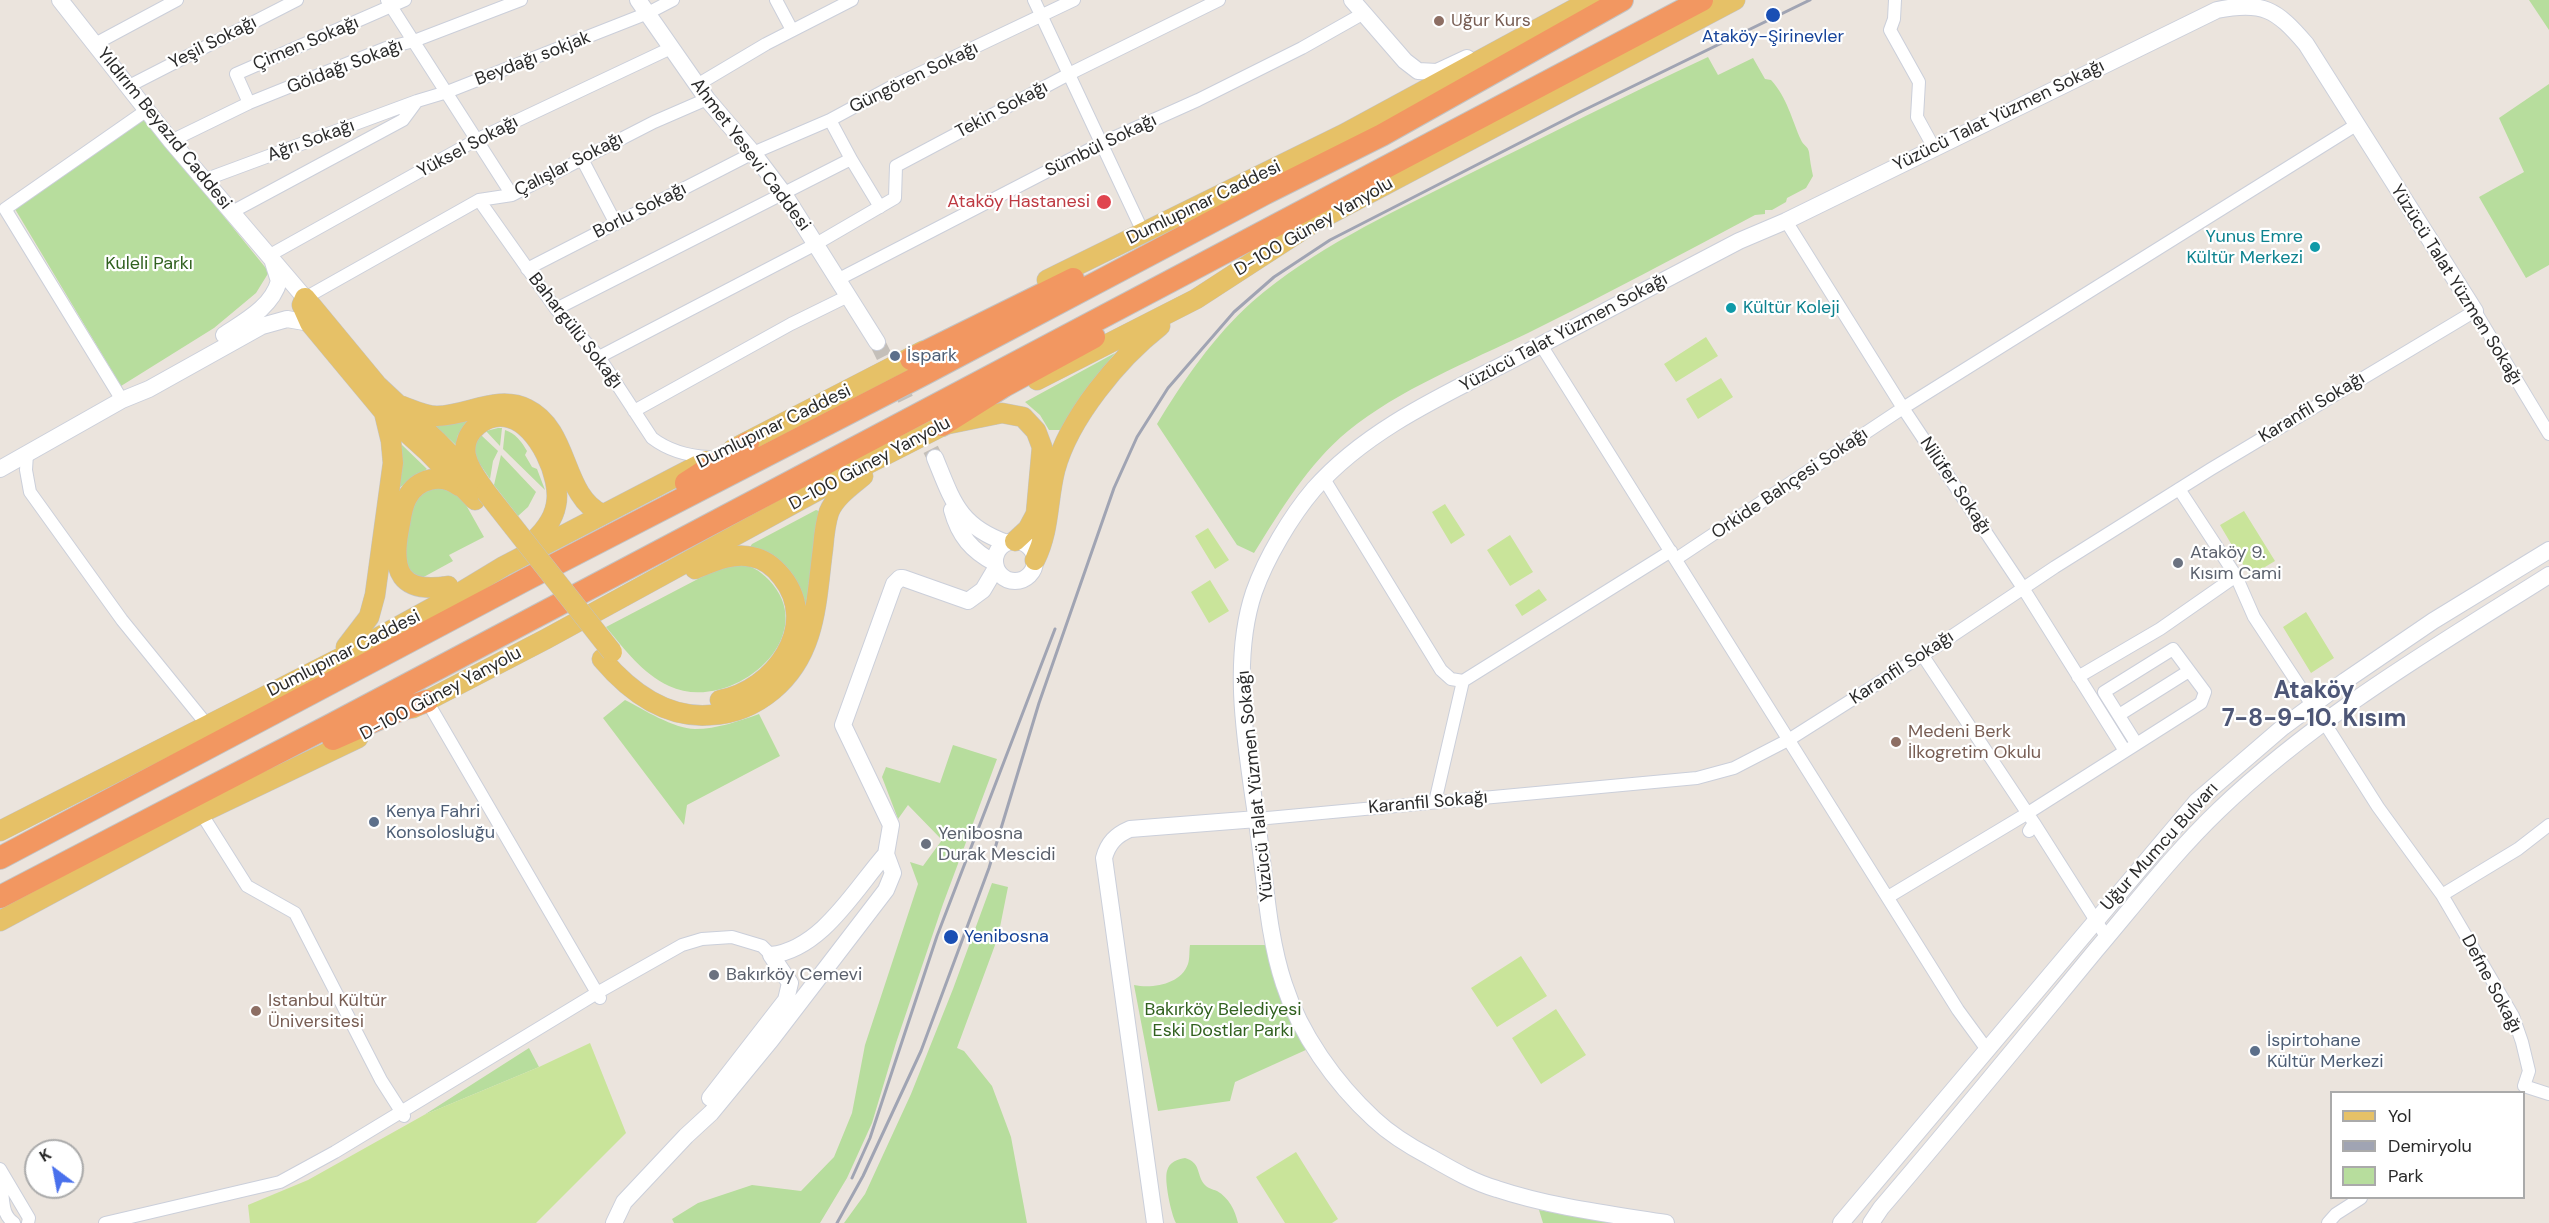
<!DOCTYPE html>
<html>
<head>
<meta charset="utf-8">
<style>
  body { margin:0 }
  #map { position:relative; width:2549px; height:1223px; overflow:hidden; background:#ebe4dd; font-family:"DM Sans",sans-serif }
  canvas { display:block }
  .legend { position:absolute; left:2330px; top:1091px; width:195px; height:108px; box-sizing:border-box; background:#fff; border:2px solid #aaa; margin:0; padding:8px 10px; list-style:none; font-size:18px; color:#2a2a2a }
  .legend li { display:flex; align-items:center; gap:12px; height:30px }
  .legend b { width:30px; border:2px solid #aaa }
  .north { position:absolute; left:24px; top:1139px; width:60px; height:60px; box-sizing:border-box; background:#fff; border:2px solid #aaa; border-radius:50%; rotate:328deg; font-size:16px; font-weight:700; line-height:24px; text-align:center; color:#2a2a2a }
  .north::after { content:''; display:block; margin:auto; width:21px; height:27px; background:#4970ec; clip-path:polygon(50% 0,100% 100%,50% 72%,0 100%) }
</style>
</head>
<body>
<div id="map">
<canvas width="2549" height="1223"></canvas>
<ul class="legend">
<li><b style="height:8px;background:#e6c167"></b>Yol</li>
<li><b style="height:8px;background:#a0a4b3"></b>Demiryolu</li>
<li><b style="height:16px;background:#b7dd9d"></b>Park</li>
</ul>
<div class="north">K</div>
</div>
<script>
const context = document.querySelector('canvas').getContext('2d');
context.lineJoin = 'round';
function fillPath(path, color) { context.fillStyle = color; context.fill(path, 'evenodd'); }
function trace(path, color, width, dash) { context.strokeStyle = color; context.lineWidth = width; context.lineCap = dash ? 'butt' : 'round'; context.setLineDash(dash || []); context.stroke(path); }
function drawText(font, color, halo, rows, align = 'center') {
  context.font = font + ' "DM Sans",sans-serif'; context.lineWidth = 4.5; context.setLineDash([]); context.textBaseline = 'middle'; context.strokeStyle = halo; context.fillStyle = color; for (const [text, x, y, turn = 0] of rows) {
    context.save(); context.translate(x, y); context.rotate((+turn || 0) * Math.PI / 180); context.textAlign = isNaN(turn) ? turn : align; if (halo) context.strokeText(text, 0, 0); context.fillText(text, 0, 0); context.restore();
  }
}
fillPath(new Path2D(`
  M 2529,0 L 2549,0 L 2549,30 Z
  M 1708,57 L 1718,75 L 1753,58 L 1765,79 L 1771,80 C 1787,97 1792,120 1801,140 C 1803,145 1808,146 1809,152 C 1810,160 1811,167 1813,176 L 1806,188 L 1787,198 L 1786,202 L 1772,210 L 1765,210 L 1765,214 L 1755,215 C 1680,255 1605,295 1528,333 C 1470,361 1398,390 1348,431 C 1308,464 1281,510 1254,553 L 1237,545 L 1157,424 C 1183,381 1214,336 1252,302 C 1313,249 1387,215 1459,179 C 1542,138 1624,96 1708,57 Z
  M 2549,84 L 2549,265 L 2526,278 L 2479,197 L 2524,172 L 2499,118 Z
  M 144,118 L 269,272 L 256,293 L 214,328 L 121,386 L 15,209 Z
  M 1115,353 L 1088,387 L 1061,430 L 1049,430 L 1040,415 L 1025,402 Z
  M 473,416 L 458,435 L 456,445 L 433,424 Z
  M 498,428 L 502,428 L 500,446 L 486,431 Z
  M 505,430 C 515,433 522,442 527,451 L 525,455 L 532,467 L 537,469 L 545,490 L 503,449 Z
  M 481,435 L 498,451 L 493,461 L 490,479 L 473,454 L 475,441 Z
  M 400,443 L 427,469 L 399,488 Z
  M 501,455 L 536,492 L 528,507 L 518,516 L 494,485 Z
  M 439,487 L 461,496 L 484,537 L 449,555 L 453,561 L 420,579 L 414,576 L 404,561 L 410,511 L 418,494 Z
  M 816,510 L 819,511 L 806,604 L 804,604 C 794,567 781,566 750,547 L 752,544 Z
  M 737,564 C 751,565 759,570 769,580 C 824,638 730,715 669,686 C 642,673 625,650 606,627 L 717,569 Z
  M 625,700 C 643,709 674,729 695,729 C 717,729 739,721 759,714 L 780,756 L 687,805 L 684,825 L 603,718 Z
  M 953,745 L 997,759 L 943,904 L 896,1043 L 872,1123 L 847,1178 L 820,1223 L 674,1223 L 672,1219 L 698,1203 L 752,1185 L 801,1191 L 834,1157 L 852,1113 L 865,1045 L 918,884 L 910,862 L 923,866 L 942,840 L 908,805 L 898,819 L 882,777 L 886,767 L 940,783 Z
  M 992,883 L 1008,887 L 998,937 L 957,1048 L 964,1051 L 992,1086 L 1011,1137 L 1027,1223 L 844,1223 L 865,1194 L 911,1094 L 953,989 Z
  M 1190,945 L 1268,945 L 1308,1049 L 1235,1082 L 1230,1101 L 1158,1111 L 1134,985 C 1153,989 1181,984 1188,964 C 1190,958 1189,951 1190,945 Z
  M 529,1048 L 539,1067 L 424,1115 Z
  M 1185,1158 C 1201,1163 1196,1173 1204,1184 C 1207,1188 1212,1189 1217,1191 C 1229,1198 1235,1210 1238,1223 L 1176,1223 C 1171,1214 1164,1180 1167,1171 C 1169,1162 1178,1159 1185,1158 Z
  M 1539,1210 L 1616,1223 L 1543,1223 Z`), '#b7dd9d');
fillPath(new Path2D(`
  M 1706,337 L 1718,356 L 1676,382 L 1664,364 Z
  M 1721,378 L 1733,397 L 1698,419 L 1686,399 Z
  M 1445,504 L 1465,535 L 1451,544 L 1432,512 Z
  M 2244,511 L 2275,561 L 2250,576 L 2220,525 Z
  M 1208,528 L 1229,560 L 1215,569 L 1195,536 Z
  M 1510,535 L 1533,572 L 1510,586 L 1487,550 Z
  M 1210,580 L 1229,611 L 1209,623 L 1191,592 Z
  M 1539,589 L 1547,600 L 1522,616 L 1515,605 Z
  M 2306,612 L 2334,658 L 2311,673 L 2283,627 Z
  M 1521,956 L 1547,996 L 1497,1027 L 1471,988 Z
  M 1556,1009 L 1586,1055 L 1541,1084 L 1512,1038 Z
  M 590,1043 L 626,1133 L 536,1223 L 250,1223 L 248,1205 L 308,1180 L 424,1115 L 539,1067 Z
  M 1296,1152 L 1338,1219 L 1332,1223 L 1285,1223 L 1256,1177 Z`), '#c9e49a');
trace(new Path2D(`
  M 877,342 L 935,458`), '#c4bfb9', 16, [16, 8]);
const street = new Path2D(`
  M 387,0 L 512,195
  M 776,0 L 792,30
  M 1034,0 L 1143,232
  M 1895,0 L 1894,19 L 1890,30 L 1919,82 L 1917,117 L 1934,148
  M 95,44 L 177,0
  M 697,85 L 766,44 L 852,0
  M 129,86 L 297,0
  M 249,103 L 236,74 L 405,0
  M 830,120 L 851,159
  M 171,141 L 249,103 L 386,48 L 414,41 L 521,0
  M 582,159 L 616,224
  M 204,180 L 417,101 L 447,92 L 648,13 L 673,0
  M 479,200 L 556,309 L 599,357 L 652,438 C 669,451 688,456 709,457
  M 232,212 L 403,120 L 417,101
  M 1786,221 L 1903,408 L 2023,588 L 2125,751
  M 270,255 L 476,140 L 671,48
  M 527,269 L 753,153 L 830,120 L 893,86 L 1074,0
  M 839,279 L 1102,143 L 1198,100 L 1302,48 L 1364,13
  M 305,298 L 479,200 L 512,195 L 654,122 L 707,99
  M 556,309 L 851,159 L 880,207
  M 1541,345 L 1958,1010 L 1988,1051
  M 599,357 L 816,244 L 895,198 L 896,166 L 1069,74 L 1219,0
  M 122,400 L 5,209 L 147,110
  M 634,411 L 791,324 L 848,296
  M 27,454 L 26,470 L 30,492 L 122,620 L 208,726
  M 1324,479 L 1441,670 L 1451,679 L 1463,681 L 1671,551
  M 2179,489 L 2236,576 L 2254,617 L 2312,705
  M 1676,559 L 1903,408 L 2356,125
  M 1923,656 L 2034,823
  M 2078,677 L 2160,629 L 2236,576
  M 427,701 L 600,998
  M 2119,715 L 2189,671
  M 2324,722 L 2378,807 L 2442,895 L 2513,1016 L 2522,1042 L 2529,1071 L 2524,1086 L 2549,1094
  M 1435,802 L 1463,681
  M 201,813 L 247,886 L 295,913 L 381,1080 L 404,1116
  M 1257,819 L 1697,778 L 1734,768 L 1790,739 L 1940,644 L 2055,567 L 2211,469 L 2475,311 L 2549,434
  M 2029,831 L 2034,823 L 2107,938
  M 2442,895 L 2518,849 L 2549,825
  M 1888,897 L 2028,813 L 2201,703 L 2205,692 L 2173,649 L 2104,692 L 2136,743
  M 0,1169 L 29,1218 L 28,1223
  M 0,1182 C 5,1199 0,1213 14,1223
  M 105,1223 L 280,1182 L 335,1152 L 597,993 L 682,945 L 702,939 L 732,937 L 762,946 L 771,955
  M 2328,1223 L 2336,1214 L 2361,1198`);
const secondary = new Path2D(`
  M 60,0 L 171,141 L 305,298
  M 638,0 L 707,99 L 753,153 L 784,194 L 877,342
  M 1352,0 L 1405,61 L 1418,71 L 1437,72 L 1467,58
  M 224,335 C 245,321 272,307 279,281 L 273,262
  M 935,458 C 953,502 959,526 1007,543
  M 0,469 L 122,400 L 149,389 L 262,326 L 287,319 L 310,323
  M 952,510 C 959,536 972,551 995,563
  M995 561a20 20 0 1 1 40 0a20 20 0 1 1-40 0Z
  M 710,1098 L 786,1000 L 790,983 L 771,955 C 822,949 855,889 886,854
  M 614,1223 L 624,1202 L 686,1136 L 711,1113 L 771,1040 L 886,890 L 893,873 L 886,854 L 891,825 L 843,725 L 894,584 L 900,578 L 903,578 L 968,601 L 983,590 L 996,568
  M 1155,1223 L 1104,858 C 1108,843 1116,835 1130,829 L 1257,819
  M 1666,1223 C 1609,1214 1551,1207 1497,1189 C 1473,1182 1451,1169 1430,1157 C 1411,1147 1390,1134 1374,1119 C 1335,1083 1300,1034 1284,984 C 1269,939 1266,890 1260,844 C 1250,765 1228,669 1254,592 C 1266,558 1291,516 1314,489 C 1367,429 1444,395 1514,359 C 1589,320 1664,281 1739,241 L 1786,221 L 2217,10 C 2263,1 2276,9 2306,44 L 2475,311
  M 1841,1223 L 2197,801 L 2283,727 L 2345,681 L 2433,621 L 2549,550
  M 1871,1223 L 1881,1208 C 1954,1123 2025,1036 2096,950 C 2136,903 2174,853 2219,810 C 2317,716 2435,647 2549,575`);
const primary = new Path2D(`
  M 1047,280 L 1344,134 L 1591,0
  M 1037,380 L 1196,299 L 1313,223 L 1735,0
  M 402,406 C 413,410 425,416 437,416 C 467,416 498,394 527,409 C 570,430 562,496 602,514
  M 948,424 L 1002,413 L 1023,417 L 1036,431 L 1042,447 L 1036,514 L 1028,529 L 1015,541
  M 733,449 L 923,351
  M 470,475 L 436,440 L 377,385 L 305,298 L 302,305 L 310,323 L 384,412 L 427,451 L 475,500
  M 486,492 C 478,480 469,470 466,456 C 461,432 487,411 510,418 C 538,425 562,478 556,505 C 553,522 541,535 528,546
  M 1035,560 C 1050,529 1047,502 1055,470 C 1069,418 1118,359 1160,326
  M 695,569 C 712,562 733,552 752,557 C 764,559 775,568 782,577 C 821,626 774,691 720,700
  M 448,586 C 400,594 391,571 399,529 C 401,519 402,507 407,498 C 417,478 442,473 459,486
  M 346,647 L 369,617 L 375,595 L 393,463 L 391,441 L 384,412
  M 602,659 C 630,692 666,719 711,715 C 734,714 755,705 773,690 C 817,653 816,600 823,548 C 824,536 825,524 829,512 C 835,497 851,486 863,476
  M 413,708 L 546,639 L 844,476 L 956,419
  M 0,831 L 350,653 L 461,592 L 504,566 L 706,461
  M 0,921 L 201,813 L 358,738`);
const highway = new Path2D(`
  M 911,359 L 1073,279
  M 942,425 L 1004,386 L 1094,337
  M 686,483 L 748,443
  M 333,739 L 392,713 L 427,701
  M 0,858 L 525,580 L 924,374 L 1266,193 L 1382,135 L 1622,0
  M 0,897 L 329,726 L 1702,0`);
trace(street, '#cbcfda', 14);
trace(secondary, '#cbcfda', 18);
trace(primary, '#c3c3c3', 21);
trace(highway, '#c3c3c3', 24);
trace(street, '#fff', 12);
trace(secondary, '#fff', 16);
trace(primary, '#e6c167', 20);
trace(highway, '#f29761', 22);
trace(new Path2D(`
  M 852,1178 L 870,1138 L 937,936 L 1055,629
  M 837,1223 L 863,1176 L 921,1051 L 989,868 L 1039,703 L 1114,488 L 1137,437 L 1168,388 L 1234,312 L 1274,277 L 1330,240 L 1578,113 L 1810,0`), '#a0a4b3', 3);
const primaryBridge = new Path2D(`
  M 486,492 L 612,652`);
trace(primaryBridge, '#c3c3c3', 21, []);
trace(primaryBridge, '#e6c167', 20);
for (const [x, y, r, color] of [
  [1773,15,8,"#1a4fb4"],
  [1439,21,6,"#8d6e63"],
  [1104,202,8,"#e0444e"],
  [2315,247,6,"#0f9aa8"],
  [1731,308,6,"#0f9aa8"],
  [895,356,6,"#5c6f8a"],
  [2178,563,6,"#6b7280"],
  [1896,742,6,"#8d6e63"],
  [374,822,6,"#5c6f8a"],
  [926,844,6,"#6b7280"],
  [951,937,8,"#1a4fb4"],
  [714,975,6,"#6b7280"],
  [256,1011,6,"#8d6e63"],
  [2255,1051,6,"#5c6f8a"]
]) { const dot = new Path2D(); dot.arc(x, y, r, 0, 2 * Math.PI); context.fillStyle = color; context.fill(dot); trace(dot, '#fff', 2); }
drawText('18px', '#785e54', '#fff', [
  ["Uğur Kurs",1451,21],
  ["Medeni Berk",1908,732],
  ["İlkogretim Okulu",1908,753],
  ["Istanbul Kültür",268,1001],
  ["Üniversitesi",268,1022]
], 'left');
drawText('18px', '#164399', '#fff', [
  ["Ataköy-Şirinevler",1773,37],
  ["Yenibosna",964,937,"left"]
]);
drawText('18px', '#2a2a2a', '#fff', [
  ["Yeşil Sokağı",213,43,-27],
  ["Çimen Sokağı",306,44,-23],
  ["Beydağı sokjak",533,59,-21],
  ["Göldağı Sokağı",345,67,-21],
  ["Güngören Sokağı",914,78,-26],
  ["Tekin Sokağı",1002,110,-28],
  ["Yüzücü Talat Yüzmen Sokağı",1999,116,-26],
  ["Yıldırım Beyazıd Caddesi",164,129,51],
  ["Ağrı Sokağı",311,141,-20],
  ["Sümbül Sokağı",1101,146,-26],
  ["Yüksel Sokağı",468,147,-28],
  ["Ahmet Yesevi Caddesi",750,155,53],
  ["Çalışlar Sokağı",569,165,-27],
  ["Dumlupınar Caddesi",1204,203,-26],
  ["Borlu Sokağı",640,211,-27],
  ["D-100 Güney Yanyolu",1314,227,-30],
  ["Yüzücü Talat Yüzmen Sokağı",2456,285,58],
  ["Bahargülü Sokağı",575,331,52],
  ["Yüzücü Talat Yüzmen Sokağı",1564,333,-28],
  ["Karanfil Sokağı",2312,408,-31],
  ["Dumlupınar Caddesi",774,427,-26],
  ["D-100 Güney Yanyolu",870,464,-28],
  ["Orkide Bahçesi Sokağı",1790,484,-34],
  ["Nilüfer Sokağı",1955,486,56],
  ["Dumlupınar Caddesi",344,654,-27],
  ["Karanfil Sokağı",1902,668,-33],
  ["D-100 Güney Yanyolu",441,694,-28],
  ["Yüzücü Talat Yüzmen Sokağı",1256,786,-96],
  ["Karanfil Sokağı",1428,803,-5],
  ["Uğur Mumcu Bulvarı",2160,847,-48],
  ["Defne Sokağı",2491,984,62]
]);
drawText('18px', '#be3a42', '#fff', [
  ["Ataköy Hastanesi",1090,202]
], 'right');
drawText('18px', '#0d838f', '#fff', [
  ["Yunus Emre",2303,237],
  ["Kültür Merkezi",2303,258],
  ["Kültür Koleji",1743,308,"left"]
], 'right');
drawText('18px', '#31611f', '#fff', [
  ["Kuleli Parkı",149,264],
  ["Bakırköy Belediyesi",1223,1010],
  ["Eski Dostlar Parkı",1223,1031]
]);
drawText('18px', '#4e5e75', '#fff', [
  ["İspark",907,356],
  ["Kenya Fahri",386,812],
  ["Konsolosluğu",386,833],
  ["İspirtohane",2267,1041],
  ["Kültür Merkezi",2267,1062]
], 'left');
drawText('18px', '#5b616d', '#fff', [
  ["Ataköy 9.",2190,553],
  ["Kısım Cami",2190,574],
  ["Yenibosna",938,834],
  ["Durak Mescidi",938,855],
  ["Bakırköy Cemevi",726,975]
], 'left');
drawText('bold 24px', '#4e5777', '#fff', [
  ["Ataköy",2314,692],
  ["7-8-9-10. Kısım",2314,720]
]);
</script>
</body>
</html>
